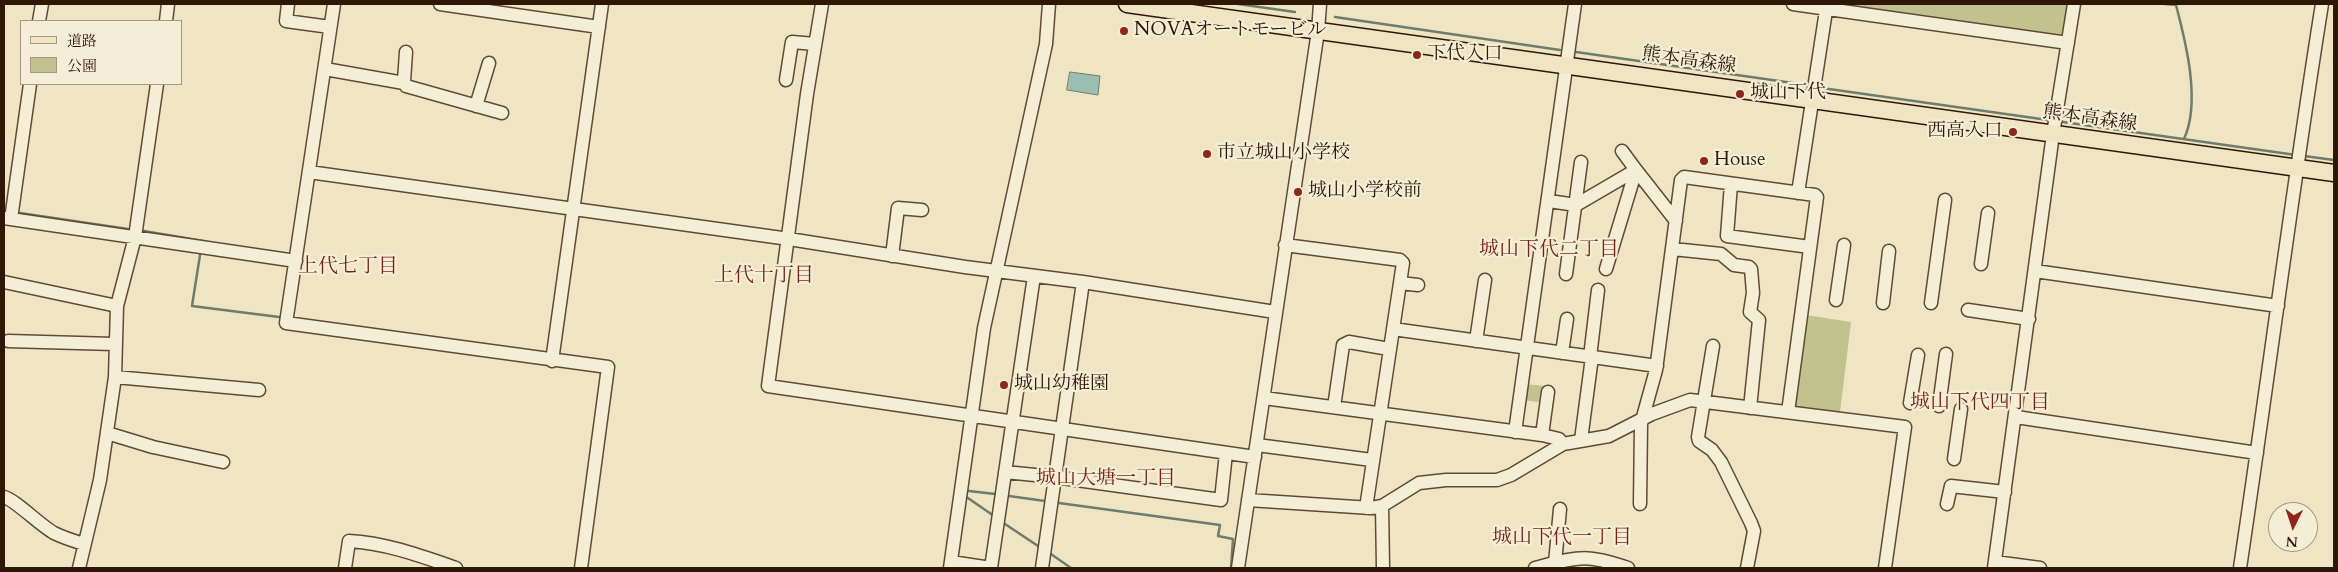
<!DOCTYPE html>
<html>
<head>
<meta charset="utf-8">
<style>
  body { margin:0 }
  #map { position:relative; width:2338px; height:572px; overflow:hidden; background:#f0e5c2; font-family:Cardo,"Noto Serif JP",serif }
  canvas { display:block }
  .frame { position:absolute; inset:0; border:5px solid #2f1705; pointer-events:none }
  .legend { position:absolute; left:20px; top:20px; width:162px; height:65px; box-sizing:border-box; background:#f5eed7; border:1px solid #a69883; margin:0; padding:6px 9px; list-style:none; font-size:15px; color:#2f1705 }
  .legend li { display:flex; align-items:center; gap:10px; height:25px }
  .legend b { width:25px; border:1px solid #a69883 }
  .north { position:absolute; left:2268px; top:502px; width:50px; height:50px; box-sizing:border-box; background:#f5eed7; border:1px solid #a69883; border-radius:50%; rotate:184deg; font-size:14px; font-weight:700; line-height:20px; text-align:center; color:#2f1705 }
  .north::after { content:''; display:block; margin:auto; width:18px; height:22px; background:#8f2418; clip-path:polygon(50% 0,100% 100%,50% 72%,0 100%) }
</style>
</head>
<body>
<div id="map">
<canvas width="2338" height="572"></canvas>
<div class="frame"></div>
<ul class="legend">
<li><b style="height:6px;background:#f0e5c2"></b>道路</li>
<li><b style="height:14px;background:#c1c28e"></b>公園</li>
</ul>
<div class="north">N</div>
</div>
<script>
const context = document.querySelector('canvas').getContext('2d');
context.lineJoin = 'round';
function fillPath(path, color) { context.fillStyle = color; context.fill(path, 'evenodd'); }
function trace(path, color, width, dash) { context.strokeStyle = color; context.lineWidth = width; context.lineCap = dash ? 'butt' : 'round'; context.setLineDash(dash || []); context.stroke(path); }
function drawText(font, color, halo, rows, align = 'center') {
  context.font = font + ' Cardo,"Noto Serif JP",serif'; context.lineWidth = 4.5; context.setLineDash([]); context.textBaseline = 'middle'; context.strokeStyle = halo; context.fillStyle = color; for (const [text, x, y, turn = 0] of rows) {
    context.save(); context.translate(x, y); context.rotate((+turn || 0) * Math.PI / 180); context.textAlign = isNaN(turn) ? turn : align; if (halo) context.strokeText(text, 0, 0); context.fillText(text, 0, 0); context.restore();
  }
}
fillPath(new Path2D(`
  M 1827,4 L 2073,4 L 2069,36 L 1826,8 Z
  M 1806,315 L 1851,322 L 1840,412 L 1794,406 Z
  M 1525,384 L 1546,386 L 1544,403 L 1523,400 Z`), '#c1c28e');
const water = new Path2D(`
  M 1070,72 L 1100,76 L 1098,95 L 1067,90 Z`);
fillPath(water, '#9abfb2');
trace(water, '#6f7c6d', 1);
trace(new Path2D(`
  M 1238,4 L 1295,12
  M 2165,4 L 2176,5 C 2186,43 2201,102 2184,139
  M 1335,17 L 1560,50
  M 1576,52 L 1807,85
  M 1822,88 L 2048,120
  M 2063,122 L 2296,155
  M 2304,156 L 2334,160
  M 4,210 L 5,210
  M 20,213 L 128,229
  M 144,231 L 203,241
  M 200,255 L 192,306 L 279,317
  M 969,491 L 995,494
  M 965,496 L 994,516
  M 1009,496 L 1045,501
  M 1059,503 L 1220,525 L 1218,536 L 1233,539 L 1231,568
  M 1002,522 L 1041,548
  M 1048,552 L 1071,568`), '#6f7c6d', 2.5);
const minor = new Path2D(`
  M 288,4 L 286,21 L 330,27
  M 334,4 L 286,323 L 608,367 L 581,568
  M 440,4 L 599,27
  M 822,4 L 807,94 L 768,386 L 1255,457
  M 1793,4 L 2068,43
  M 39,21 L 42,4
  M 166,21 L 168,4
  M 406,52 L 404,81 L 406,86 L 502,113
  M 325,69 L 404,83
  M 786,80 L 792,42 L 815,44
  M 476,106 L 489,63
  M 309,172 L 789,239 L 965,267 L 1083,282 L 1275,312
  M 1731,184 L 1727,236 L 1810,247
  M 1798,193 L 1827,4
  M 1549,201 L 1576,205 L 1636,170 L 1676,221
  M 4,218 L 296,261
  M 11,219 L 30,84
  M 1285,245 L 1400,260 L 1403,263 L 1366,508
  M 1673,249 L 1721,254 L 1734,265 L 1749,267 L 1751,269 L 1753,293 L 1750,312 L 1759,320 L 1750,408
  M 892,256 L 898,208 L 922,210
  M 1981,264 L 1988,213
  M 1606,269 L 1636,170 L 1622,151
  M 2035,271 L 2278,306
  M 1566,274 L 1581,162
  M 4,282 L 117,306
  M 1400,283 L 1418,285
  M 1836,300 L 1844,245
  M 1883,303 L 1889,251
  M 1931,303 L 1945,200
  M 1968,310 L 2029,319
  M 1393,329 L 1657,366
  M 8,341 L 114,344
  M 1476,341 L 1485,280
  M 1713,346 L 1698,437 L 1699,441 L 1712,450 L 1721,462 L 1751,523 L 1754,531 L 1747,568
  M 1562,353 L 1567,319
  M 1590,357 L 1598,290
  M 552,361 L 602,4
  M 115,377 L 259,390
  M 1264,398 L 1542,435 L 1559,439 L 1563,444
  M 1910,403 L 1918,355
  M 1939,406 L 1946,354
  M 1334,407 L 1343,345 L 1349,342 L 1389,349
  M 2016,417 L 2257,453
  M 1515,432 L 1575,4
  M 107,433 L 153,447 L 223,462
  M 1542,435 L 1548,392
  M 1581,440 L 1592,357
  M 1257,445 L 1372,460
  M 1954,459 L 1961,409
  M 1005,472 L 1055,477 L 1221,500 L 1226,453
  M 4,497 C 14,499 41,526 54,533 C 64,538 74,541 84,544
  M 1248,500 L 1371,508 L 1382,506 L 1419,483 L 1446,480 L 1497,480 L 1511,475 L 1563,444 L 1609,436 L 1652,414 L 1690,400 L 1905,427 L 1885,568
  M 1640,504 L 1641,424 L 1656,370 L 1681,180 L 1684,177 L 1815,195 L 1817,197 L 1788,412
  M 1947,504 L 1951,486 L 2005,492
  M 1382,506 L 1383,568
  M 951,562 L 991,568
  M 1995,562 L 2040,568
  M 1555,563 L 1560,509
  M 79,568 L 100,480 L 115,377 L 117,306 L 135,237 L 157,84
  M 345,568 L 349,541 C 386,543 421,556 456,568
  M 950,568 L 984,328 L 1046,44 L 1049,4
  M 991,568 L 1034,276
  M 1042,568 L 1083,282
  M 1238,568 L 1318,31 L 1320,4
  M 1535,568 C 1578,557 1585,553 1628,568
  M 1994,568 L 2053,134 L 2074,4
  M 2240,568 C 2268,380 2292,191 2322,4`);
const major = new Path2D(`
  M 1127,4 L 2334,173`);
trace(minor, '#5f4a34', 15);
trace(major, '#2f1705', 19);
trace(minor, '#f5eed7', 12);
trace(major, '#f0e5c2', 16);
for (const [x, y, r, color] of [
  [1124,31,5,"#8f2418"],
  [1417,55,5,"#8f2418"],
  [1740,94,5,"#8f2418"],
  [2013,132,5,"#8f2418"],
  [1207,154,5,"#8f2418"],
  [1704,161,5,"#8f2418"],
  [1298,192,5,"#8f2418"],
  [1004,385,5,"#8f2418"]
]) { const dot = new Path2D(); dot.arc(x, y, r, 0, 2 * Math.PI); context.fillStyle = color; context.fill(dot); trace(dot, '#f5eed7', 2); }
drawText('19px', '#2f1705', '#f5eed7', [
  ["NOVAオートモービル",1134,31],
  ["下代入口",1427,55],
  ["城山下代",1750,94],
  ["西高入口",2003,132,"right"],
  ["市立城山小学校",1217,154],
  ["House",1714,161],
  ["城山小学校前",1308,192],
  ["城山幼稚園",1014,385]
], 'left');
drawText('19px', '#2f1705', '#f5eed7', [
  ["熊本高森線",1689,61,8],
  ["熊本高森線",2090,119,8]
]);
drawText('20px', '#7a1f14', '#f5eed7', [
  ["城山下代二丁目",1549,250],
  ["上代七丁目",348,267],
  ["上代十丁目",764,276],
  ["城山下代四丁目",1980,403],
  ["城山大塘一丁目",1106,479],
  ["城山下代一丁目",1562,538]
]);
</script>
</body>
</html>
